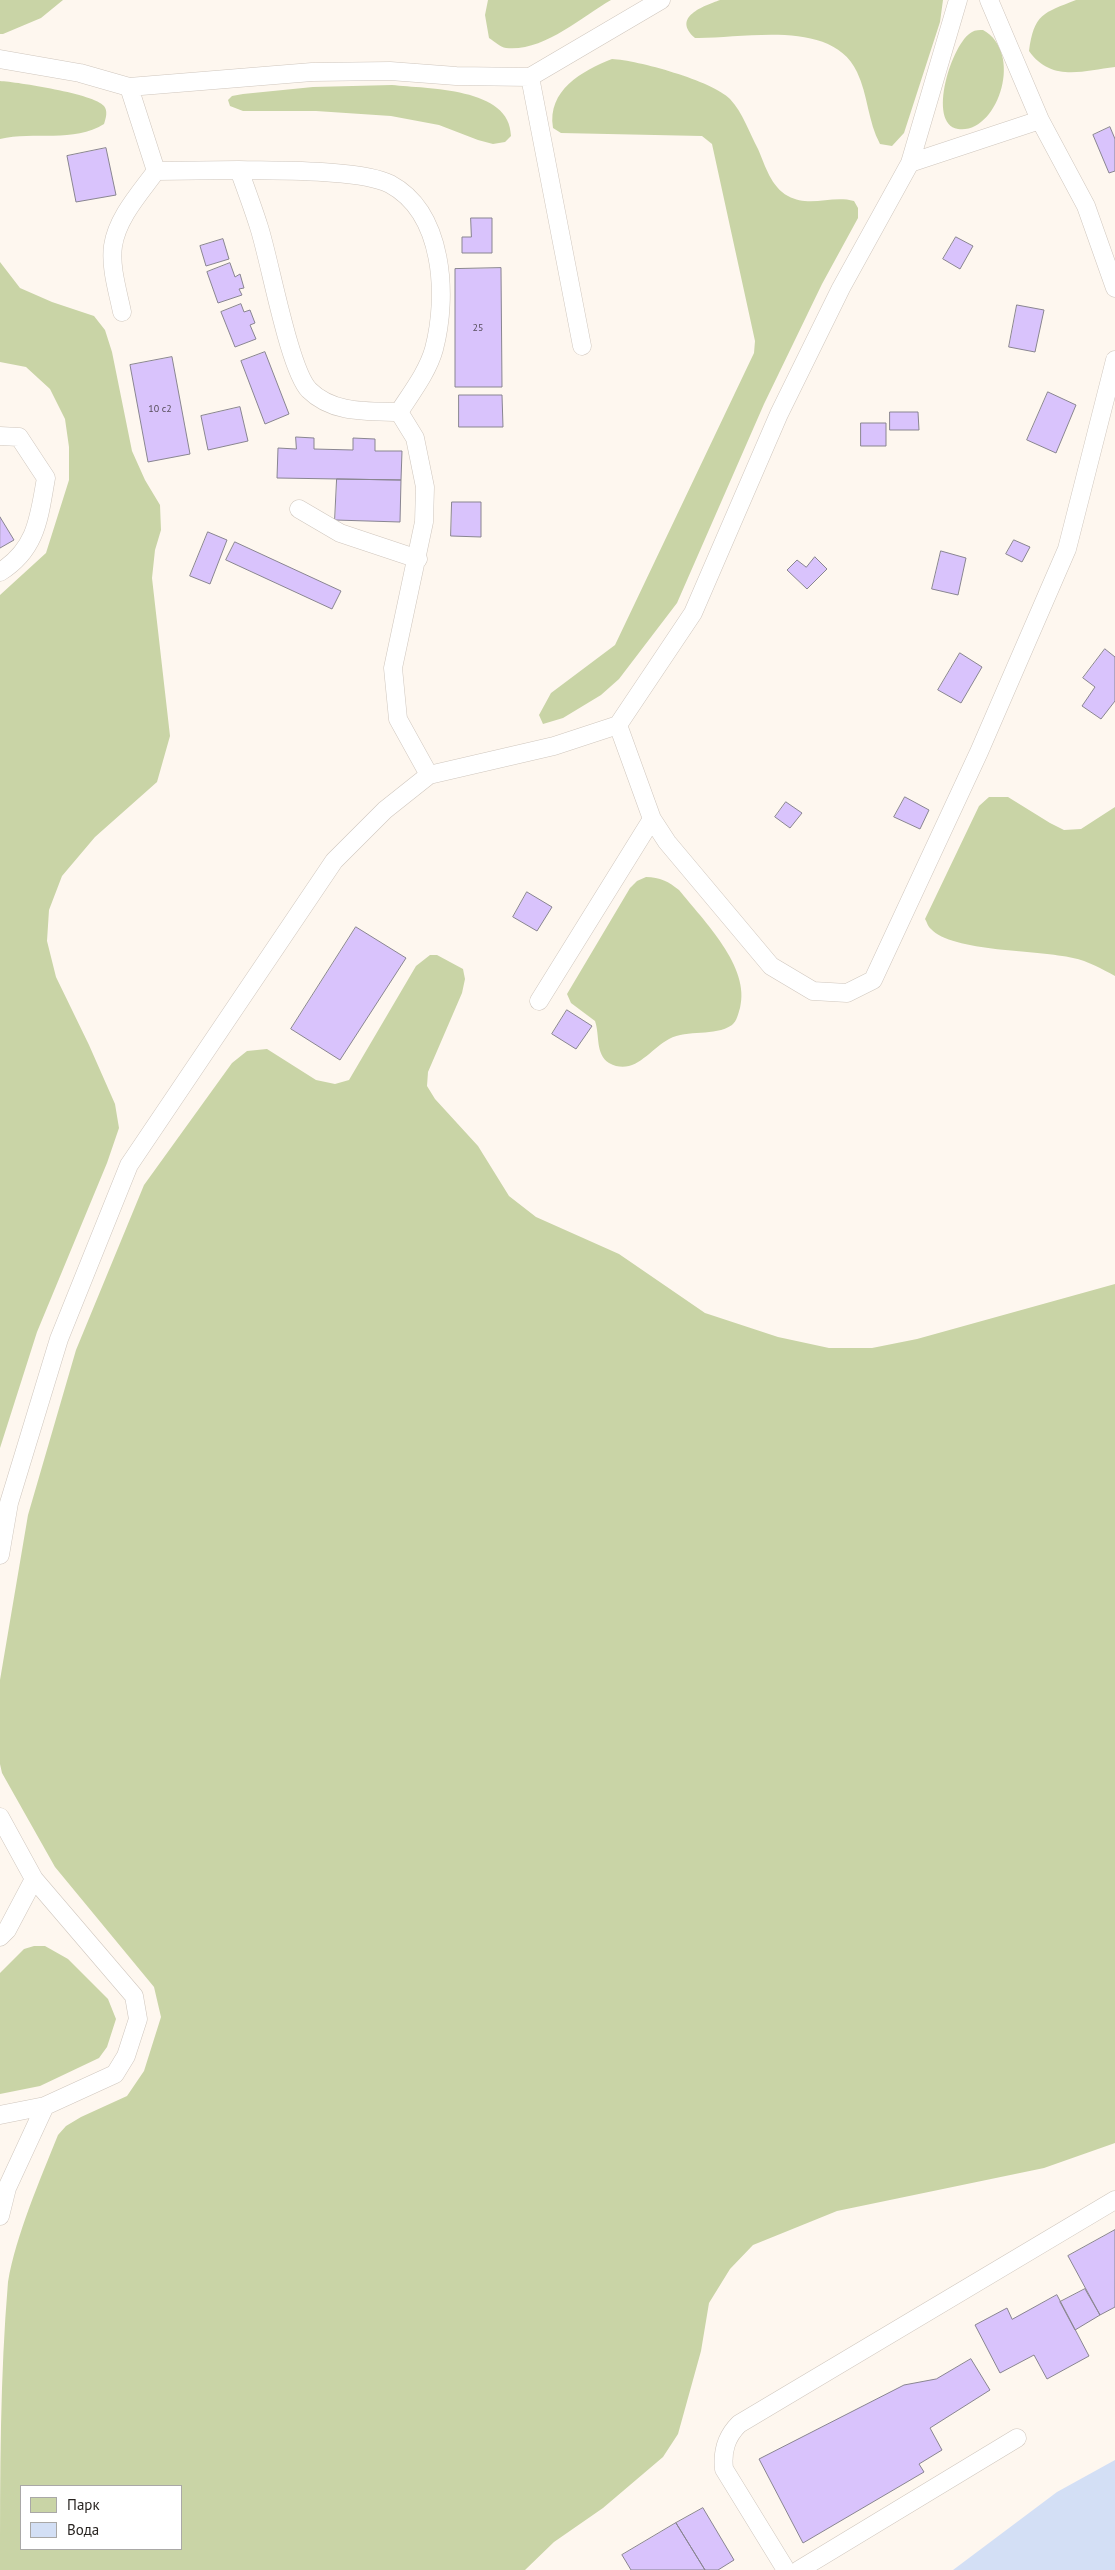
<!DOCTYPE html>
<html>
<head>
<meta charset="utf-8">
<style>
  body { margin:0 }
  #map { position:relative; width:1115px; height:2570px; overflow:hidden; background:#fef7ef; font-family:"PT Sans",sans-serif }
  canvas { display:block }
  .legend { position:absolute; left:20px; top:2485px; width:162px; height:65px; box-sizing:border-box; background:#fff; border:1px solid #a9a8a7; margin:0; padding:6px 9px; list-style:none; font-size:15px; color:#292522 }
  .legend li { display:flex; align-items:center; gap:10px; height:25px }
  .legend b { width:25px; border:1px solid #a9a8a7 }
</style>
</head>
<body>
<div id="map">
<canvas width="1115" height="2570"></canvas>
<ul class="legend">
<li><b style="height:14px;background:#c9d4a6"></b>Парк</li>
<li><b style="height:14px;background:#d3dff5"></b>Вода</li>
</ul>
</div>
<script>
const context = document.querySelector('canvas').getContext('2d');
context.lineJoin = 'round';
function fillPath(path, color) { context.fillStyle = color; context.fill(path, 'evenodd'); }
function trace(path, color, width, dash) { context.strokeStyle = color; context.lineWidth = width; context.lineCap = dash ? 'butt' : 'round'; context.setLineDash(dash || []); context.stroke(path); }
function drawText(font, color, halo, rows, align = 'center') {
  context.font = font + ' "PT Sans",sans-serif'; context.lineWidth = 4.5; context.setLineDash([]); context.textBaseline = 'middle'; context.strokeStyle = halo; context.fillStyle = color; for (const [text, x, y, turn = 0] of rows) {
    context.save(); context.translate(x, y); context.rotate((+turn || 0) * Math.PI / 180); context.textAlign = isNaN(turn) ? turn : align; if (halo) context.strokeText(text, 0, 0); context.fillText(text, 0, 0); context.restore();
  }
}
fillPath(new Path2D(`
  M 0,0 L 63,0 L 41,18 L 3,34 L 0,34 Z
  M 488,0 L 611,0 C 580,18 543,52 506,48 C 500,47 494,41 489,38 L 485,15 Z
  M 720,0 L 943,0 L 940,22 L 904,133 L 892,146 L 880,144 C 868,122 868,95 857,72 C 832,18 743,39 695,38 C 671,17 704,6 720,0 Z
  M 1076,0 L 1115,0 L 1115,67 C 1082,71 1051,82 1029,51 C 1034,14 1043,13 1076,0 Z
  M 983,30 C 1025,53 997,135 958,129 C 926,124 952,42 972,32 C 975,30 980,30 983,30 Z
  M 612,59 C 637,60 713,81 730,99 C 743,113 749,132 758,149 C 765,165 771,187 788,196 C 810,208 831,195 854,201 L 858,208 L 858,218 L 822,284 L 764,404 L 677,603 L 619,679 L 601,695 L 563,718 L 543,724 L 539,715 L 551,693 L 615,645 L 754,353 L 755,341 L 712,144 L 702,136 L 561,133 L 553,128 C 547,90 582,71 612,59 Z
  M 0,81 C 17,82 95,94 104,106 C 108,111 106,118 104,124 C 74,143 34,131 0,139 Z
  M 392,85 C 427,89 511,87 511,136 L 505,142 L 493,144 L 478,140 L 439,125 L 391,116 L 316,111 L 243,111 L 230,106 L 228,100 L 232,96 L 243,94 L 313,87 Z
  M 0,262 L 20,288 L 52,302 L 94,316 L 105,330 L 112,352 L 132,451 L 145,480 L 160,505 L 161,530 L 155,550 L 152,578 L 170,736 L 157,782 L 95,837 L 62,876 L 49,910 L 47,941 L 56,977 L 89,1045 L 115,1104 L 119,1128 L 107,1163 L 37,1332 L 0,1448 L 0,595 L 46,553 L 69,480 L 69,447 L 65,419 L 50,389 L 26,367 L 0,362 Z
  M 989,797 L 1008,797 L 1050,823 L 1064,830 L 1081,829 L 1115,807 L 1115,976 C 1102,969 1088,961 1073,958 C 1041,950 951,952 931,929 C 928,927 927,922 925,919 L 979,806 Z
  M 646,877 C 660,877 669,882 679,890 C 703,920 751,967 740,1008 C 738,1014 737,1021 732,1025 C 714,1037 688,1029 669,1039 C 650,1049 634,1077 609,1063 C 595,1054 600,1035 595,1021 L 571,1003 L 567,994 L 630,888 L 637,881 Z
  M 430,955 L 437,955 L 463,969 L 465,979 L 462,993 L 428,1072 L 427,1086 L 435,1099 L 478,1146 L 509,1196 L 536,1217 L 619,1254 L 705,1313 L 778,1337 L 829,1348 L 872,1348 L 917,1339 L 1115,1284 L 1115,2143 L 1044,2168 L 837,2211 L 753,2245 L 730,2269 L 709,2303 L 701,2351 L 678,2434 L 663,2457 L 603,2508 L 554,2542 L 525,2570 L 0,2570 C 0,2475 0,2376 8,2282 C 16,2235 40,2180 58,2135 L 66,2126 L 81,2117 L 127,2096 L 144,2071 L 161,2017 L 154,1987 L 55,1867 L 2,1773 L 0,1764 L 0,1680 L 28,1515 L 76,1350 L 144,1185 L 232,1063 L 247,1051 L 267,1049 L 316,1080 L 335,1084 L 349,1080 L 416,966 ZM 21,2486 L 181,2486 L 181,2549 L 21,2549 Z
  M 34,1946 L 45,1946 L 68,1959 L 108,1999 L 116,2019 L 107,2047 L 99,2058 L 40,2086 L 0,2094 L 0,1973 L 24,1949 Z`), '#c9d4a6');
fillPath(new Path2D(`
  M 1115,2460 L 1115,2570 L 953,2570 L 1057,2492 Z`), '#d3dff5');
const building = new Path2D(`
  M 1110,127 L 1115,139 L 1115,171 L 1109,173 L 1093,135 Z
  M 106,148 L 116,195 L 76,202 L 67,156 Z
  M 471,218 L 492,218 L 492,253 L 462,253 L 462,237 L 471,237 Z
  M 956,237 L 973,246 L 960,269 L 943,259 Z
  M 223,239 L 229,259 L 206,266 L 200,246 Z
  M 230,263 L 235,277 L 240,274 L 244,288 L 239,289 L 242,295 L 218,303 L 207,272 Z
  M 501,268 L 502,387 L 455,387 L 455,269 Z
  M 241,304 L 244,312 L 250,310 L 255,323 L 250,325 L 256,339 L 235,347 L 221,312 Z
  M 1017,305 L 1044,310 L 1035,352 L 1009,347 Z
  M 265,352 L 289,414 L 265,424 L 241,361 Z
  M 172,357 L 190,454 L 148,462 L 130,365 Z
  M 1048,392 L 1076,405 L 1056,453 L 1027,440 Z
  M 459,395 L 502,395 L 503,427 L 459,427 Z
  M 240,407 L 248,441 L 208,450 L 201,416 Z
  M 890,412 L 918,412 L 919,430 L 890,430 Z
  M 861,423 L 886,423 L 886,446 L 861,446 Z
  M 296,437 L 314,438 L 314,449 L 353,450 L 353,438 L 375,439 L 375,451 L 402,451 L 401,480 L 277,478 L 278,448 L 296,449 Z
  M 337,479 L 401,480 L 400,522 L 335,520 Z
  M 452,502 L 481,502 L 481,537 L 451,536 Z
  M 0,517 L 14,540 L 0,548 Z
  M 208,532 L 227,540 L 210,584 L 190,576 Z
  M 1014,540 L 1030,547 L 1022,562 L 1006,554 Z
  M 235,542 L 341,591 L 332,609 L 226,560 Z
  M 941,551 L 966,558 L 958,595 L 932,589 Z
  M 815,557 L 827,569 L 807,589 L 787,570 L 797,560 L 806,567 Z
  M 1105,649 L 1115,657 L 1115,701 L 1101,719 L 1082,706 L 1095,687 L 1083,678 Z
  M 960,653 L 982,667 L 961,703 L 938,690 Z
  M 905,797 L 929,810 L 920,829 L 894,817 Z
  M 786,802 L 802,813 L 790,828 L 775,817 Z
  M 527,892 L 552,907 L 537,931 L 513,917 Z
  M 356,927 L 406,958 L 340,1060 L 291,1029 Z
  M 567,1010 L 592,1026 L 576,1049 L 552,1034 Z
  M 1115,2230 L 1115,2307 L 1100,2315 L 1068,2256 Z
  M 1085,2289 L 1100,2315 L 1075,2330 L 1060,2302 Z
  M 1057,2295 L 1089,2356 L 1047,2379 L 1034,2355 L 1000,2373 L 975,2325 L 1007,2308 L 1012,2319 Z
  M 971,2359 L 990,2390 L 930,2428 L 942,2450 L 919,2464 L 924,2472 L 803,2543 L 759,2459 L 904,2385 L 936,2379 Z
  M 703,2508 L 734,2560 L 718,2570 L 705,2570 L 676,2523 Z
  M 676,2523 L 705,2570 L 631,2570 L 622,2555 Z`);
fillPath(building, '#d9c3fc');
trace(building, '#898590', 1);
const service = new Path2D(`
  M 989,0 L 1040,120 L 1086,206 L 1115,288
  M 0,59 L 80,73 L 129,87 L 156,171 L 239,170 C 246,189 253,208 259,227 C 270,261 289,369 309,390 C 333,414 368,411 399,412
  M 530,77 L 661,0
  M 129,87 L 312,72 L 390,71 L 456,76 L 530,77 L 582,346
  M 910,163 L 1040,120
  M 239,170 C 274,171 361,169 390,184 C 444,213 448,296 434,349 C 428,371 412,392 399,412
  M 122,312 C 118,292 110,267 113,246 C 117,218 140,193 156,171
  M 399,412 L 415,438 L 425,487 L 424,522 L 393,668 L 398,719 L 429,775
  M 0,436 L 19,437 L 46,478 C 39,517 37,549 0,572
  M 299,509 L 340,533 L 418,559
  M 618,725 L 652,819 L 667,842 L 771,966 L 813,991 L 847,993 L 873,980 L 979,752 L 1067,549 L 1115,360
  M 539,1001 L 652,819
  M 0,1555 L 9,1503 L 59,1339 L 129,1165 L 334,861 L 385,810 L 429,775 L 554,746 L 618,725 L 693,613 L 779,414 L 841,288 L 910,163 L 958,0
  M 0,1817 L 34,1879 L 134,1996 L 138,2019 L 126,2056 L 115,2074 L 45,2106 L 0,2115
  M 0,1937 L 7,1930 L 34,1879
  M 0,2216 L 7,2188 L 45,2106
  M 786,2570 L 724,2469 C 722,2451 726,2437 739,2424 L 1115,2200
  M 799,2570 L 1017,2438`);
trace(service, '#cfc6bd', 19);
trace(service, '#fff', 18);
drawText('10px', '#554c58', null, [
  ["25",478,328],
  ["10 с2",160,409]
]);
</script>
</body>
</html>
